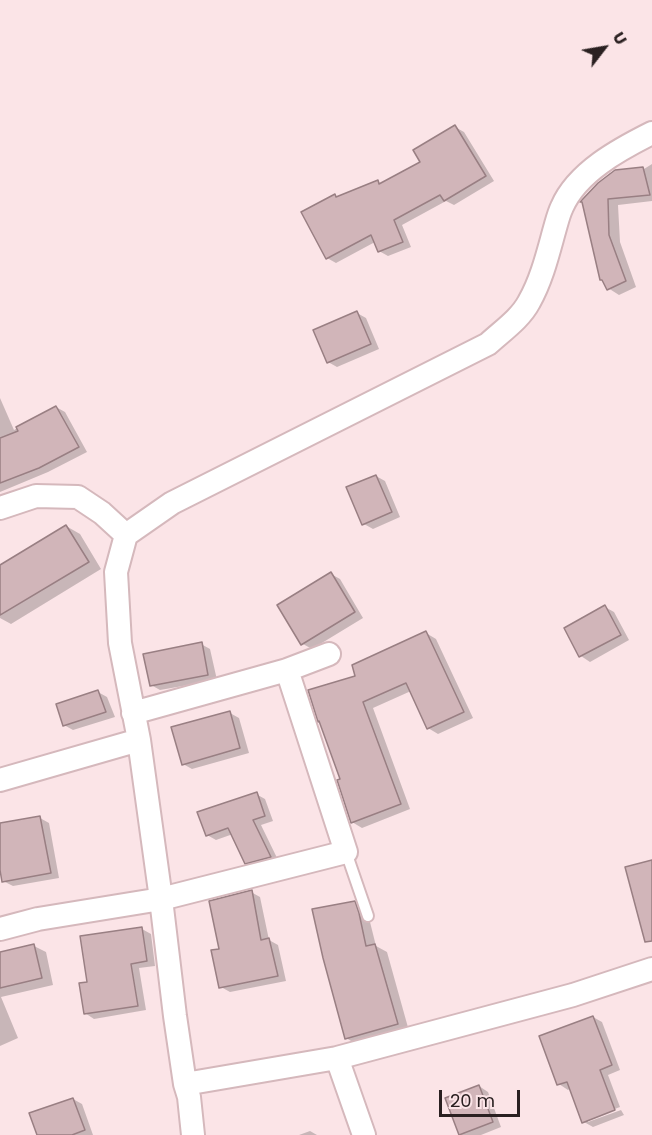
<!DOCTYPE html>
<html>
<head>
<meta charset="utf-8">
<style>
  body { margin:0 }
  #map { position:relative; width:652px; height:1135px; overflow:hidden; background:#fbe4e7; font-family:Poppins,sans-serif }
  canvas { display:block }
  .north { position:absolute; left:574px; top:18px; width:60px; height:60px; -webkit-text-stroke:4px #fbe4e7; paint-order:stroke; rotate:59deg; font-size:16px; font-weight:700; line-height:24px; text-align:center; color:#2a2021 }
  .north::after { content:''; display:block; margin:auto; width:21px; height:27px; background:#2a2021; clip-path:polygon(50% 0,100% 100%,50% 72%,0 100%) }
  .scale { position:absolute; left:439px; top:1090px; width:81px; height:27px; box-sizing:border-box; border:3px solid #2a2021; border-top:0; padding-left:8px; font-size:18px; line-height:21px; white-space:nowrap; color:#2a2021; -webkit-text-stroke:4px #fbe4e7; paint-order:stroke }
</style>
</head>
<body>
<div id="map">
<canvas width="652" height="1135"></canvas>
<div class="north">U</div>
<div class="scale">20 m</div>
</div>
<script>
const context = document.querySelector('canvas').getContext('2d');
context.lineJoin = 'round';
function fillPath(path, color) { context.fillStyle = color; context.fill(path, 'evenodd'); }
function trace(path, color, width, dash) { context.strokeStyle = color; context.lineWidth = width; context.lineCap = dash ? 'butt' : 'round'; context.setLineDash(dash || []); context.stroke(path); }
fillPath(new Path2D(`
  M 455,127 L 464,132 L 494,181 L 454,205 L 446,201 L 402,225 L 411,247 L 388,256 L 379,251 L 375,242 L 336,263 L 327,258 L 335,196 L 338,197 L 378,182 L 382,184 L 422,162 Z
  M 652,164 L 652,201 L 618,205 L 620,242 L 636,287 L 619,295 L 608,288 L 584,202 L 615,171 L 644,169 Z
  M 357,313 L 366,318 L 379,349 L 337,367 L 328,362 Z
  M 0,398 L 14,430 L 56,407 L 65,412 L 87,452 L 48,472 L 0,492 Z
  M 376,476 L 385,481 L 400,517 L 373,529 L 364,524 Z
  M 66,526 L 80,534 L 101,569 L 11,624 L 0,618 L 0,566 Z
  M 331,574 L 340,579 L 363,618 L 312,649 L 303,644 Z
  M 605,607 L 614,612 L 629,640 L 590,662 L 581,656 L 566,628 Z
  M 426,633 L 436,639 L 473,718 L 438,734 L 428,728 L 411,691 L 373,708 L 410,809 L 362,828 L 352,822 L 342,780 L 356,678 Z
  M 201,644 L 210,649 L 217,680 L 160,690 L 151,685 Z
  M 98,692 L 107,697 L 115,717 L 73,730 L 64,725 Z
  M 230,713 L 239,718 L 249,753 L 192,769 L 183,764 Z
  M 256,794 L 265,799 L 273,821 L 261,825 L 279,862 L 255,868 L 246,863 L 233,834 L 216,840 L 207,835 Z
  M 40,818 L 49,823 L 59,878 L 13,886 L 3,881 L 0,862 L 0,825 Z
  M 251,892 L 260,897 L 269,940 L 278,945 L 286,981 L 230,992 L 221,987 L 221,950 Z
  M 355,902 L 367,910 L 376,946 L 387,952 L 409,1031 L 358,1045 L 346,1038 Z
  M 142,929 L 151,934 L 155,966 L 139,968 L 146,1010 L 94,1019 L 85,1013 Z
  M 34,946 L 46,952 L 53,985 L 1,997 L 18,1038 L 0,1046 L 0,954 Z
  M 593,1017 L 602,1022 L 620,1070 L 608,1075 L 620,1107 L 588,1119 L 588,1122 L 621,1110 L 624,1115 L 593,1127 L 584,1122 L 571,1088 L 568,1090 L 559,1084 Z
  M 479,1086 L 488,1092 L 501,1127 L 481,1135 L 462,1135 L 460,1134 Z
  M 73,1099 L 82,1104 L 93,1135 L 38,1135 Z
  M 310,1131 L 317,1135 L 299,1135 Z`), '#0003');
const building = new Path2D(`
  M 455,125 L 486,176 L 444,201 L 440,195 L 394,220 L 403,242 L 378,252 L 371,235 L 326,259 L 301,212 L 335,194 L 336,197 L 378,180 L 379,184 L 420,162 L 413,150 Z
  M 643,167 L 650,195 L 608,199 L 609,235 L 626,281 L 607,290 L 602,280 L 600,280 L 582,202 L 580,202 L 598,183 L 615,170 Z
  M 357,311 L 371,344 L 327,363 L 313,330 Z
  M 56,406 L 79,447 L 39,468 L 0,483 L 0,438 L 18,431 L 16,427 Z
  M 376,475 L 392,512 L 362,525 L 346,487 Z
  M 66,525 L 89,562 L 0,615 L 0,565 Z
  M 331,572 L 355,612 L 301,645 L 277,605 Z
  M 605,605 L 621,635 L 579,657 L 564,628 Z
  M 426,631 L 464,712 L 427,729 L 406,683 L 363,702 L 401,804 L 351,823 L 337,780 L 340,779 L 319,721 L 318,722 L 308,690 L 355,676 L 352,665 Z
  M 202,642 L 208,675 L 150,686 L 143,654 Z
  M 98,690 L 106,712 L 63,726 L 56,704 Z
  M 230,711 L 240,748 L 182,765 L 171,727 Z
  M 257,792 L 265,816 L 253,820 L 271,857 L 245,864 L 228,828 L 206,836 L 197,812 Z
  M 40,816 L 51,873 L 2,882 L 0,870 L 0,823 Z
  M 652,860 L 652,941 L 645,942 L 625,867 Z
  M 252,890 L 261,940 L 269,938 L 278,976 L 219,988 L 211,950 L 219,949 L 209,901 Z
  M 355,901 L 359,913 L 366,946 L 375,944 L 398,1024 L 345,1039 L 323,958 L 312,909 Z
  M 142,927 L 147,961 L 131,964 L 138,1006 L 84,1014 L 79,983 L 87,982 L 80,936 Z
  M 34,944 L 42,978 L 0,988 L 0,952 Z
  M 593,1016 L 612,1065 L 600,1070 L 615,1110 L 582,1123 L 567,1082 L 557,1085 L 539,1036 Z
  M 479,1085 L 493,1122 L 459,1135 L 445,1098 Z
  M 73,1098 L 85,1130 L 72,1135 L 37,1135 L 29,1113 Z`);
fillPath(building, '#d1b5b9');
trace(building, '#997f83', 1.5);
const lane = new Path2D(`
  M 346,852 L 368,916`);
const street = new Path2D(`
  M 0,508 L 36,496 L 78,497 L 102,513 L 126,535
  M 133,713 L 287,670 L 329,654
  M 0,780 L 139,740
  M 0,929 L 38,919 L 161,899 L 346,852 L 287,670
  M 337,1058 L 364,1135
  M 185,1084 L 337,1058 L 573,995 L 652,969
  M 193,1135 L 189,1097 L 185,1084 L 175,1016 L 161,899 L 139,740 L 120,643 L 116,572 L 126,535 L 172,503 L 488,344 C 502,331 520,319 529,302 C 542,279 548,253 555,228 C 557,221 559,213 562,207 C 577,172 620,149 652,133`);
trace(lane, '#d5b8bc', 14);
trace(street, '#d5b8bc', 26);
trace(lane, '#fff', 10);
trace(street, '#fff', 22);
</script>
</body>
</html>
